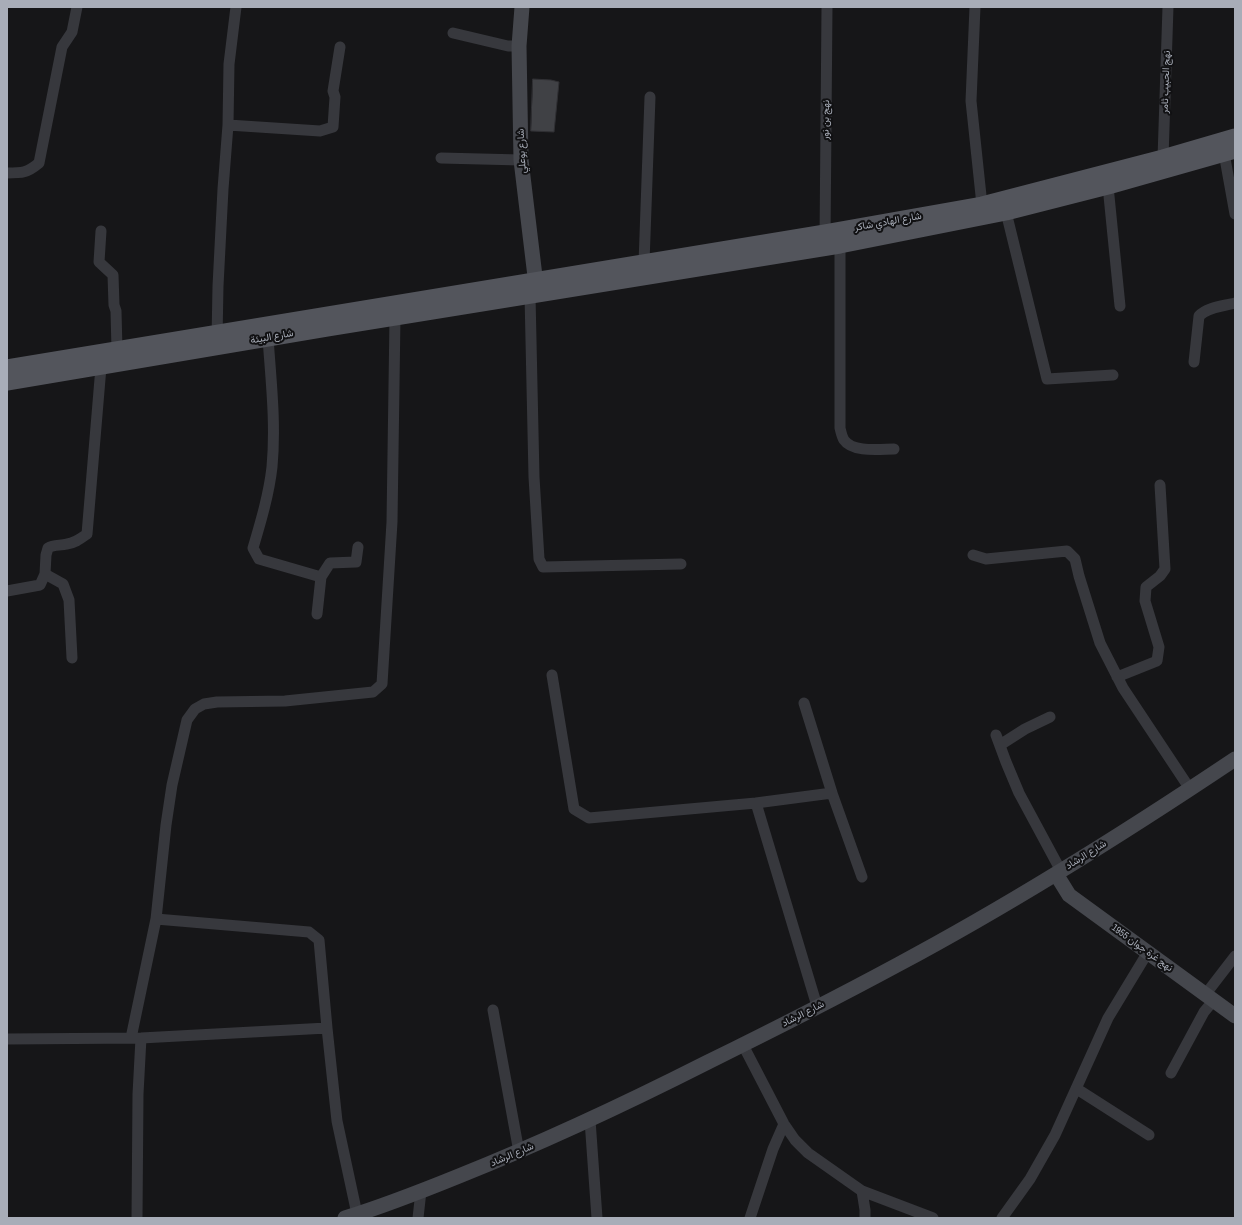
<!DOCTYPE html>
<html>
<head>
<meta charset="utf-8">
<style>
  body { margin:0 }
  #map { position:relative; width:1242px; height:1225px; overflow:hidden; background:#161618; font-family:"Archivo Narrow",sans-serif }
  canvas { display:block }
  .frame { position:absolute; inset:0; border:8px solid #a8adb8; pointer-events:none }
</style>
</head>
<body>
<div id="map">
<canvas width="1242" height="1225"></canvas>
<div class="frame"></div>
</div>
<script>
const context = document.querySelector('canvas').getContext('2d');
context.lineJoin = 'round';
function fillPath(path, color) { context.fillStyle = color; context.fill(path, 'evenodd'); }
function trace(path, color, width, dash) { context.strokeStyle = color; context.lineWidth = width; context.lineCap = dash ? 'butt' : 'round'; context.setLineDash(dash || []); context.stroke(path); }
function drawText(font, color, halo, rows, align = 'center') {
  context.font = font + ' "Archivo Narrow",Vazirmatn,sans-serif'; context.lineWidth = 4; context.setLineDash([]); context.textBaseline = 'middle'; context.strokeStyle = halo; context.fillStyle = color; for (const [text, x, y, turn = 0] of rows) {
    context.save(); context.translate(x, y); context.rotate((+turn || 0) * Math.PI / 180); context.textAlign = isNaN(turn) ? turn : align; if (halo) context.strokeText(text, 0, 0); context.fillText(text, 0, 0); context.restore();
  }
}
const building = new Path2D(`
  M 533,79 L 551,80 L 559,82 L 554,132 L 531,131 Z`);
fillPath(building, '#404145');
trace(building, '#303034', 1);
trace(new Path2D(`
  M 975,7 L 971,101 L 982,205
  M 453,33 L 508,46 L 519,46
  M 228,125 L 320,131 L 333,127 L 335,97 L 333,91 L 340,47
  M 1224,153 L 1235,214
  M 441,158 L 521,160
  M 1164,164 L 1163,158 L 1168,7
  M 7,173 C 22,173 27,173 39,163 L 62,47 L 72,32 L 77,7
  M 1108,186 L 1120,306
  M 1006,212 L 1047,379 L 1113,375
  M 101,231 L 99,262 L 113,275 L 114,305 L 116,311 L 117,350
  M 825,239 L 827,7
  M 840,245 L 840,428 C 841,432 842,437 844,440 C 853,453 881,449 894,449
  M 644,263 L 650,97
  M 530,295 L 534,477 L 539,559 L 543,567 L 681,564
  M 268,338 C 271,381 276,424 272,467 C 269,494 261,521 253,548 L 259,559 L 321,577 L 317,614
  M 217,339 L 218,286 L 223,189 L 228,125 L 229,64 L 236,7
  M 1194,362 L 1199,316 C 1207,307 1224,306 1235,303
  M 973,555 L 986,559 L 1067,551 L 1075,559 L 1079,576 L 1100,643 L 1123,688 L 1190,789
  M 45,574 L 63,584 L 69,600 L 72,658
  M 321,577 L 330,563 L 356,562 L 358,547
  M 7,591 L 40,585 L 45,574 L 46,555 L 48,548 C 54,544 60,546 67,544 C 75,543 80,539 87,534 L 101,367
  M 552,675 L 574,809 L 589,818 L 756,803 L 817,1006
  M 1117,677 L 1157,661 L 1159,647 L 1145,601 L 1146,587 L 1160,576 L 1165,569 L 1160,485
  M 996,735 L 1006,762 L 1019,793 L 1061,871
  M 1000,745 L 1025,729 L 1050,717
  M 832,793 L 862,877
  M 756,803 L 832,793 L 804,703
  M 156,919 L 166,825 L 172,785 L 187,720 L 195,709 L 204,704 L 217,702 L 285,701 L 373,692 L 382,684 L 392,522 L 395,317
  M 1205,995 L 1235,956
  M 493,1010 L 519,1152
  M 131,1038 L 156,919 L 309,932 L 319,940 L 327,1028
  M 7,1039 L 141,1038 L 327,1028 L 337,1121 L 357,1214
  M 743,1045 L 784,1124 L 795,1140 L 808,1153 L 862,1191 L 865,1210 L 865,1218
  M 1171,1073 L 1204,1012 L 1213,1001
  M 1077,1089 L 1149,1135
  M 590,1120 L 597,1218
  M 862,1191 L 933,1218
  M 137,1218 L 138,1094 L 141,1038
  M 418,1218 L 421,1191
  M 750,1218 L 773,1149 L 784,1124
  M 1002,1218 L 1030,1179 L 1055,1135 L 1108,1018 L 1148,952`), '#37383d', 11);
trace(new Path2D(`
  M 522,7 L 519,46 L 521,160 L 537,293
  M 1056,874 L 1069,895 L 1235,1016
  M 345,1218 C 384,1206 422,1191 459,1176 C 544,1142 625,1104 706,1063 C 771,1031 836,998 899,964 C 1015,902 1126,832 1235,759`), '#45474d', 15);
trace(new Path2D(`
  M 7,368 L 825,233 L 982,205 L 1163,158 L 1235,137
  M 7,382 L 327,328 L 840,245 L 1006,212 L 1108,186 L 1235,150`), '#53555c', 17);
drawText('10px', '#a8adb8', '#111113', [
  ["نهج الحبيب ثامر",1166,82,-88],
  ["نهج بن نور",826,120,-89],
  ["شارع بوعلي",522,151,-93],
  ["شارع الهادي شاكر",888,222,-10],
  ["شارع البيئة",272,337,-10],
  ["شارع الرشاد",1086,855,-32],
  ["نهج غرة جوان 1955",1142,948,36],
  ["شارع الرشاد",803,1014,-27],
  ["شارع الرشاد",512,1155,-23]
]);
</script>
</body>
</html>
